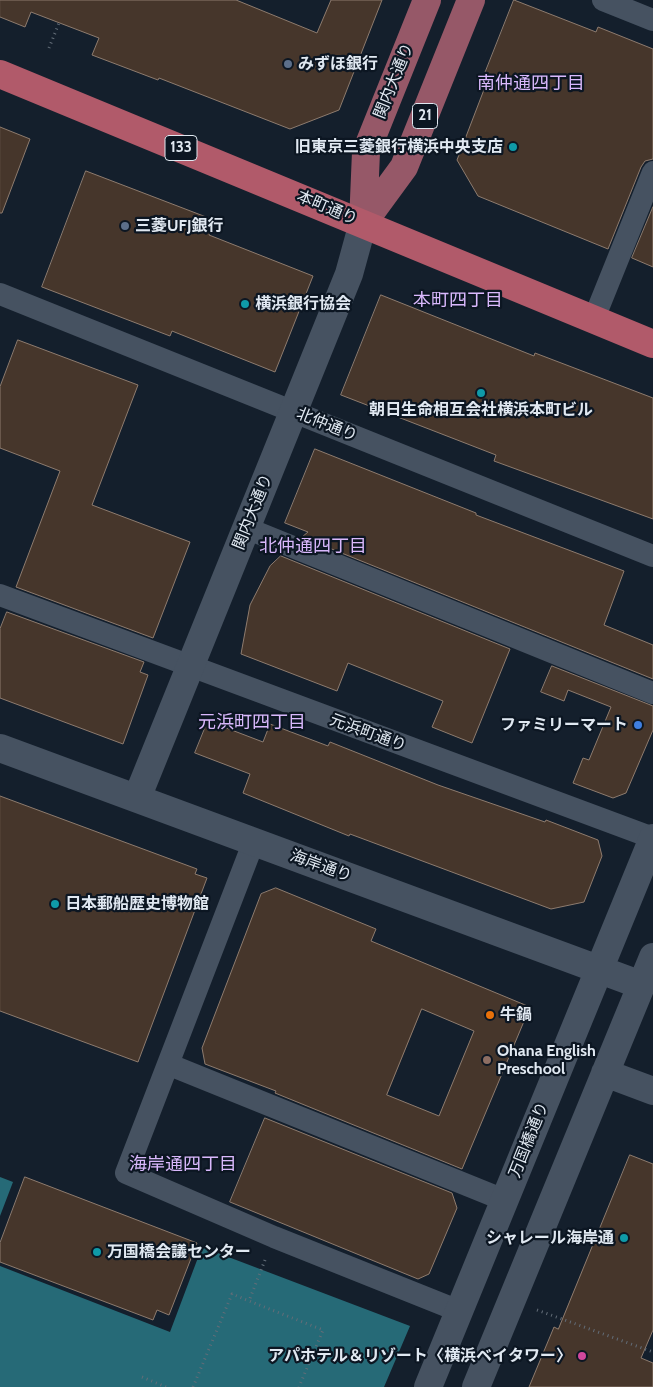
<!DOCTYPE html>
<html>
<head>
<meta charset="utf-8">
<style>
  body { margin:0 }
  canvas { display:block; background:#141f2c }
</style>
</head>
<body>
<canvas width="653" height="1387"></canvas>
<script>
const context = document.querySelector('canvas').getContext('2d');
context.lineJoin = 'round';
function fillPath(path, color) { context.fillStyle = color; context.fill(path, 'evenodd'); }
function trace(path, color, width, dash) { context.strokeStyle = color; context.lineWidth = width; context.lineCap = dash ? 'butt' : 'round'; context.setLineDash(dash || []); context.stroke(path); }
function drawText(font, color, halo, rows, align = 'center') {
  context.font = font + ' Cabin,"Noto Sans JP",sans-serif'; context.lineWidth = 4.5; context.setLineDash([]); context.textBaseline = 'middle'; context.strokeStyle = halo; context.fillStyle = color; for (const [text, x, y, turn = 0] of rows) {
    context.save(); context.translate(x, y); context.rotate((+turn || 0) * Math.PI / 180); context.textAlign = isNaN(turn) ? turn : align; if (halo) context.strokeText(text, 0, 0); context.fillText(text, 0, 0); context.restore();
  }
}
fillPath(new Path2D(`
  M 0,1177 L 13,1182 L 0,1216 Z
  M 202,1247 L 410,1326 L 384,1387 L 0,1387 L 0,1266 L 170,1332 Z`), '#266a77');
const building = new Path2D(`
  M 0,0 L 236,0 L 317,33 L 331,0 L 382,0 L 339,110 L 290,129 L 159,78 L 158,80 L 92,55 L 99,38 L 31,12 L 25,27 L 0,17 Z
  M 514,0 L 596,32 L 598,27 L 653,49 L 653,159 L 645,161 L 641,167 L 608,249 L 478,196 L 457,160 L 485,87 L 480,86 Z
  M 0,127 L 30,139 L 2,213 L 0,213 Z
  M 86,171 L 214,220 L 209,235 L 313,276 L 275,372 L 172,331 L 170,336 L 42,287 Z
  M 653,207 L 653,267 L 632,258 Z
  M 381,295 L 534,356 L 535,353 L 653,398 L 653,519 L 494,461 L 496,455 L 341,395 Z
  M 18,340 L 138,385 L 92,505 L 190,542 L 153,638 L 16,587 L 60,471 L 0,448 L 0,387 Z
  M 315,449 L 476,513 L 476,515 L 624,571 L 604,625 L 653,645 L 653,679 L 302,537 L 308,532 L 285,523 Z
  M 281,556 L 510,649 L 472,743 L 432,727 L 443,701 L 348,663 L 337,691 L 241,654 L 250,605 L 270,566 Z
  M 7,612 L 144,662 L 140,672 L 148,675 L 123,744 L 0,698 L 0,629 Z
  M 552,666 L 653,706 L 653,730 L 626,793 L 613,798 L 573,783 L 583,758 L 589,760 L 611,707 L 568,690 L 564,701 L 541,692 Z
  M 208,721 L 263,742 L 270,724 L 328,746 L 330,742 L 438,785 L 545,822 L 546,820 L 598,840 L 602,856 L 584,902 L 551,909 L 350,834 L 349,836 L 243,793 L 250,774 L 195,753 Z
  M 0,796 L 197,869 L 195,874 L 207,878 L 138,1062 L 0,1011 Z
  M 276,888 L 376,929 L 371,941 L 530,1007 L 462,1169 L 275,1093 L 276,1091 L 205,1064 L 202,1048 L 261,894 ZM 422,1009 L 474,1031 L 439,1116 L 387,1095 Z
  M 265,1118 L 452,1193 L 457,1208 L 429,1274 L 418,1279 L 230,1202 Z
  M 630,1155 L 653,1164 L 653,1330 L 641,1358 L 653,1363 L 653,1387 L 529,1387 L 554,1327 L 558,1329 Z
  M 25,1177 L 197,1243 L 169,1315 L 157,1310 L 153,1320 L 0,1262 L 0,1243 Z`);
fillPath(building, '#46362b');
trace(building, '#8d7b6e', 1);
trace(new Path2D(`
  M 49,48 L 59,23
  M 265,1260 L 249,1301 L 323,1330 L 299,1387
  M 537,1310 L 653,1352
  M 142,1377 L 166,1387
  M 193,1387 L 232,1294 L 249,1301`), '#636d78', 3, [1, 4]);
trace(new Path2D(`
  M 603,0 L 653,20
  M 0,294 L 653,556
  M 593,321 L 653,172
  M 246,528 L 653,693
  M 0,595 L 653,838
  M 254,841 L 126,1173 L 274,1237 L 459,1311
  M 170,1065 L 504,1200`), '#465261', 22);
trace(new Path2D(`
  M 0,748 L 641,985
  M 137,798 L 349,274 L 363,223
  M 605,1073 L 653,1091
  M 428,1387 L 653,838
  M 476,1387 L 653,957`), '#465261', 28);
trace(new Path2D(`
  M 363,223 L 404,167 L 471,0
  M 363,223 L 366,152 L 427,0`), '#965868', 28);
trace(new Path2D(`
  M 0,74 L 653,344`), '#b15a6a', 28);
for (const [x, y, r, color] of [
  [288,64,5,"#5c6f8a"],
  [513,147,5,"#0f9aa8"],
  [125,226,5,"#5c6f8a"],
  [245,304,5,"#0f9aa8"],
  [481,393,5,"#0f9aa8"],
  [638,725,5,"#3f7fe0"],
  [55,904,5,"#0f9aa8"],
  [490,1015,5,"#e8710a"],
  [487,1060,5,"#8d6e63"],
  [624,1238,5,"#0f9aa8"],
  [97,1252,5,"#0f9aa8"],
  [582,1356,5,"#d1479c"]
]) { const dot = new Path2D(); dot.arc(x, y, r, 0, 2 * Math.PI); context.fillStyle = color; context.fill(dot); trace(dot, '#0c1622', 2); }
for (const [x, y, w] of [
  [425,116,25],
  [181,148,32]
]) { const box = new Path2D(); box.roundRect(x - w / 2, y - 12.5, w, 25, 4); context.fillStyle = '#0c1622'; context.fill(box); trace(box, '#e0e8f1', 1); }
drawText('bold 15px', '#e0e8f1', null, [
  ["21",425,116],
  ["133",181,148]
]);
drawText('bold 16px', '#e0e8f1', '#0c1622', [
  ["みずほ銀行",298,64],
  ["旧東京三菱銀行横浜中央支店",503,147,"right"],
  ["三菱UFJ銀行",135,226],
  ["横浜銀行協会",255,304],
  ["朝日生命相互会社横浜本町ビル",481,410,"center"],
  ["ファミリーマート",628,725,"right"],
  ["日本郵船歴史博物館",65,904],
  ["牛鍋",500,1015],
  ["Ohana English",497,1051],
  ["Preschool",497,1069],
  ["シャレール海岸通",614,1238,"right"],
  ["万国橋会議センター",107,1252],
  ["アパホテル＆リゾート〈横浜ベイタワー〉",572,1356,"right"]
], 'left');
drawText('16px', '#e0e8f1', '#0c1622', [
  ["関内大通り",394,81,-68],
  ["本町通り",327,208,23],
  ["北仲通り",327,425,22],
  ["関内大通り",253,512,-68],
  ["元浜町通り",368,733,20],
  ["海岸通り",321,866,20],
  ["万国橋通り",529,1140,-68]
]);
drawText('18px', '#d9b8fc', '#0c1622', [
  ["南仲通四丁目",531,84],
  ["本町四丁目",458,301],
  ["北仲通四丁目",313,547],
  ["元浜町四丁目",252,723],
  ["海岸通四丁目",183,1165]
]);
</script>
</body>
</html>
